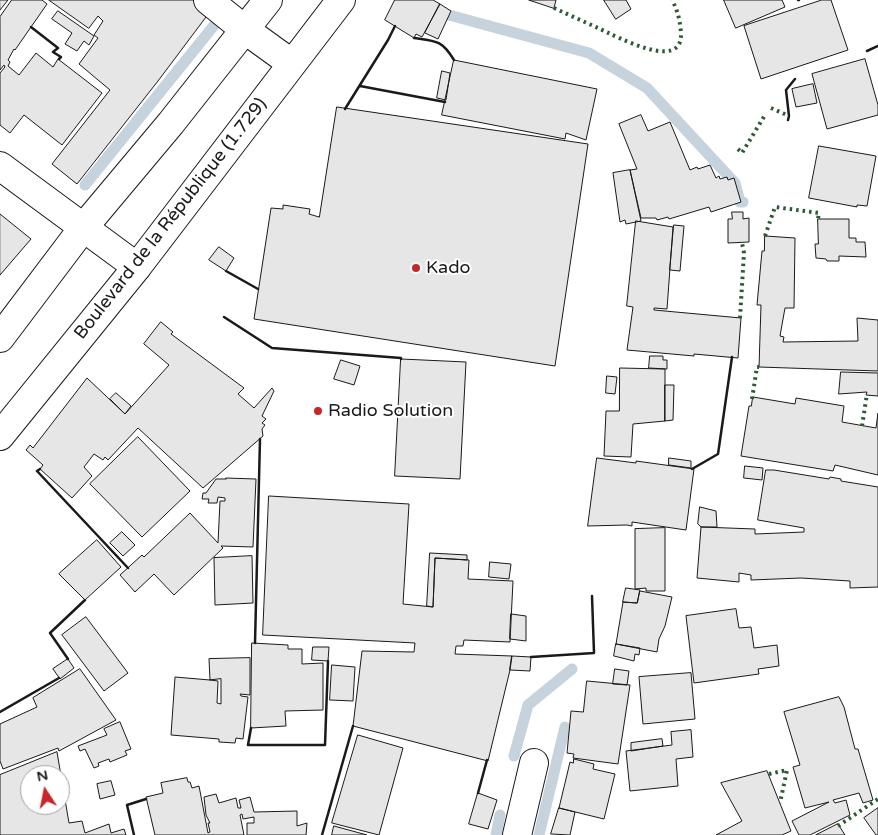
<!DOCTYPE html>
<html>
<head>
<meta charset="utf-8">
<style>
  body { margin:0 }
  #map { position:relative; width:878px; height:835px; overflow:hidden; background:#fff; font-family:"Varela Round",sans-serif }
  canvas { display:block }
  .north { position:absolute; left:20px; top:765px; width:50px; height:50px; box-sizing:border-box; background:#fff; border:1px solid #a3a3a3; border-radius:50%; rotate:349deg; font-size:14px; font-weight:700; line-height:20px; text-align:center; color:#1a1a1a }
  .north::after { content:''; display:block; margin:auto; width:18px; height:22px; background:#c62828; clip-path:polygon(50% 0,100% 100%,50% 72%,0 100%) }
</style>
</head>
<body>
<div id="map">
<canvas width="878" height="835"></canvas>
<div class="north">N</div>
</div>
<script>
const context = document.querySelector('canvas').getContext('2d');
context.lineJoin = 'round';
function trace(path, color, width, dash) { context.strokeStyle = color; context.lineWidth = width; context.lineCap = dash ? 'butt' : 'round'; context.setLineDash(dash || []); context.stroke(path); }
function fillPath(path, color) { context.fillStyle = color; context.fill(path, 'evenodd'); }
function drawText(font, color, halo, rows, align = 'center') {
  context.font = font + ' "Varela Round",sans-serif'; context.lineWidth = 4; context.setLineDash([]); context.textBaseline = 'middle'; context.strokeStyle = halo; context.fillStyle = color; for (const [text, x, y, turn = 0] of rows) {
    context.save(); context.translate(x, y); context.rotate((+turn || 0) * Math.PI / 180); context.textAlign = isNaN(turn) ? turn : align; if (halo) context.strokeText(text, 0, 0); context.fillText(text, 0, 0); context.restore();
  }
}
trace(new Path2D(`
  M 449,15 L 589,53 L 647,88 L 735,183 L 740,202 L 743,202
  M 85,185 L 216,23
  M 514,756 L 528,705 L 572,669
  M 496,835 L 500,815
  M 539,835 L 565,727`), '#c6d2dc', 11);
const building = new Path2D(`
  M 0,0 L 8,0 L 0,10 Z
  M 12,0 L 42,0 L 47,4 L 15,50 L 14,49 L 8,60 L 10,62 L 8,66 L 19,75 L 36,53 L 53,67 L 58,59 L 102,93 L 62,145 L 24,115 L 10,133 L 0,125 L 0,73 L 5,67 L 4,65 L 0,70 L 0,17 Z
  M 49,0 L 193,0 L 209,13 L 158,81 L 77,184 L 52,164 L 110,90 L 79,64 L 98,38 L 94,35 L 103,21 L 98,16 L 89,28 Z
  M 395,0 L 433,0 L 440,4 L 422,37 L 416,34 L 414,38 L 385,20 Z
  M 529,0 L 556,0 L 554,8 Z
  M 604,0 L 626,0 L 631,9 L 616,19 Z
  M 724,0 L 782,0 L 785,7 L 736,28 Z
  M 822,0 L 831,0 L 848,50 L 761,79 L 744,26 Z
  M 440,4 L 451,11 L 438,39 L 425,33 Z
  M 58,11 L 94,36 L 89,45 L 84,41 L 77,51 L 65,44 L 72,33 L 52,19 Z
  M 865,59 L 878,105 L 878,115 L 827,129 L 812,74 Z
  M 454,60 L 597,89 L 586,140 L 566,133 L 565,139 L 442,115 Z
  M 442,71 L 450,73 L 446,100 L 437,98 Z
  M 813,84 L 817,103 L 796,107 L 792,89 Z
  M 337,107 L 588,144 L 555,366 L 254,319 L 271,208 L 283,209 L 283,205 L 310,209 L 309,214 L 319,217 Z
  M 641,115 L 648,131 L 670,122 L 690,170 L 697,167 L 698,169 L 710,165 L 716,178 L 719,176 L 720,179 L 727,177 L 728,180 L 734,178 L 741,202 L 711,212 L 709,207 L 669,219 L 668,217 L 657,220 L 656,218 L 641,218 L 630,170 L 637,169 L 619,124 Z
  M 819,146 L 876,156 L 867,206 L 857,205 L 857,207 L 809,198 Z
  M 630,170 L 641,221 L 626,224 L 625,220 L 620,222 L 613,173 Z
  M 732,212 L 743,212 L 743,219 L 749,218 L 749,242 L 728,243 L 728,219 L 732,219 Z
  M 0,214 L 31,239 L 0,275 Z
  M 818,219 L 849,219 L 849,238 L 856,238 L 856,242 L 865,242 L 866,257 L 839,256 L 839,261 L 827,261 L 826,259 L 816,258 L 815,244 L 818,244 Z
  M 636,221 L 673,227 L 667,309 L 654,308 L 654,310 L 741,318 L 738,358 L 694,354 L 694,356 L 627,350 L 633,307 L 627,306 Z
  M 674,225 L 684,226 L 680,271 L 670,270 Z
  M 765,236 L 795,238 L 794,308 L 785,308 L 780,336 L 784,337 L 783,342 L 858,341 L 857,318 L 878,320 L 878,371 L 759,367 L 761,305 L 757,305 L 762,251 L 764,251 Z
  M 219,247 L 234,258 L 226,271 L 209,260 Z
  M 161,322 L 173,332 L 171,334 L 244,388 L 238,394 L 254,408 L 272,388 L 274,391 L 262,416 L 266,419 L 262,423 L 265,425 L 262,429 L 263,436 L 203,488 L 138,428 L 108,460 L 105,457 L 103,460 L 94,454 L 84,467 L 92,476 L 72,498 L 40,469 L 43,465 L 26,450 L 30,445 L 33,448 L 87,378 L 125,414 L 169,365 L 144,344 Z
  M 650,356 L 663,356 L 663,360 L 667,360 L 667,369 L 649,368 Z
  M 401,359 L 466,362 L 460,479 L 395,476 Z
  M 341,360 L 360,366 L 354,385 L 334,379 Z
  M 620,368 L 665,369 L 665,421 L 633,424 L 631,457 L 604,456 L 606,411 L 619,411 Z
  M 841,372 L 878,373 L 878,396 L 866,395 L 867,392 L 839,394 Z
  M 607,376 L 617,377 L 615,394 L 606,393 Z
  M 665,385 L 674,385 L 673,420 L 665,421 Z
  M 116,393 L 131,406 L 125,414 L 110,399 Z
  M 753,397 L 795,404 L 796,398 L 844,406 L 842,422 L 876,428 L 878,413 L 878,475 L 835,465 L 833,471 L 741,456 L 749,406 L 751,406 Z
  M 138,437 L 190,491 L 142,537 L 90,484 Z
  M 597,458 L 636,463 L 636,461 L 694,469 L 686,530 L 632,522 L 632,526 L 627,525 L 588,526 Z
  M 669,458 L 691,461 L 691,468 L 669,465 Z
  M 745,466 L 763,468 L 762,480 L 744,478 Z
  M 766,470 L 774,470 L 829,479 L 830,477 L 841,479 L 841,481 L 878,487 L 878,587 L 850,588 L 850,581 L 801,578 L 751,580 L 751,575 L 739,573 L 739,582 L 697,578 L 701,527 L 755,529 L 755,534 L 804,532 L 804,528 L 758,520 Z
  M 226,478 L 256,479 L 253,547 L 221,546 L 223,548 L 174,595 L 154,574 L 135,592 L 120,575 L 142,555 L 144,557 L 190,513 L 218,543 L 220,501 L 225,501 L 225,498 L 218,497 L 217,503 L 208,503 L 209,499 L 202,499 L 203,493 L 206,493 L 216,479 L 226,479 Z
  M 269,496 L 409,504 L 403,604 L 433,607 L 435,558 L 469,560 L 468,579 L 513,581 L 510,642 L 464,640 L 463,646 L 456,646 L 455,654 L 512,656 L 510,670 L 488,761 L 353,726 L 362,651 L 414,652 L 415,643 L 263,635 Z
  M 700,507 L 716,511 L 717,527 L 701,527 L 698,524 Z
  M 665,528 L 665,591 L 646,591 L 646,588 L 635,589 L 635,529 Z
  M 122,532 L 135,545 L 123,556 L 110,543 Z
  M 97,540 L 121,567 L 85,600 L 59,574 Z
  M 430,553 L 467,555 L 467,560 L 435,558 L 433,607 L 427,606 Z
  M 252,556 L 253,603 L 215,605 L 214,558 Z
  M 490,562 L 511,564 L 509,579 L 489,577 Z
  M 626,588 L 640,590 L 637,603 L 623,602 Z
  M 640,591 L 672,597 L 665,626 L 659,639 L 657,652 L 616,644 L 623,602 L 637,603 Z
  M 736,609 L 739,628 L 751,627 L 754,648 L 777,645 L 779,666 L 758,669 L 759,674 L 694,683 L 686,616 Z
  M 511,614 L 526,616 L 526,641 L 510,639 Z
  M 86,617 L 128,673 L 104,691 L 62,635 Z
  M 252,643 L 288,645 L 288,649 L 302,649 L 302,664 L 323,663 L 323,710 L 285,711 L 286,726 L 251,728 Z
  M 616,644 L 640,648 L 639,655 L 635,654 L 634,661 L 614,656 Z
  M 313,647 L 329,647 L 328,661 L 312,660 Z
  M 512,656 L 531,657 L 530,671 L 510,670 Z
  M 250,658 L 250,695 L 240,694 L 241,696 L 248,697 L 243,739 L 236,738 L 235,743 L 219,742 L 219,739 L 171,735 L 175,677 L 210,680 L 209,659 ZM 221,679 L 221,704 L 217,703 L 218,681 L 210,680 Z
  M 68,659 L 74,668 L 60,679 L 53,669 Z
  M 332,665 L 355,667 L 353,701 L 330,700 Z
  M 80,669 L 116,720 L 59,751 L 58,748 L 3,769 L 0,761 L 0,724 L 37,707 L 33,698 Z
  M 615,669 L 629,671 L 627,685 L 613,684 Z
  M 691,673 L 695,719 L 643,724 L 639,677 Z
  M 587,681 L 630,685 L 618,764 L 573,758 L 574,754 L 567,753 L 571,711 L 583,712 Z
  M 839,697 L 844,707 L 855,749 L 858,749 L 873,800 L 863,803 L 859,793 L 833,800 L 835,803 L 846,800 L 850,815 L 810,835 L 799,835 L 792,821 L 829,802 L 805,808 L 793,767 L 800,765 L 784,712 Z
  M 120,722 L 131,749 L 125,751 L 127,755 L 110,762 L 109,759 L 98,763 L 99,766 L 94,768 L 85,749 L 80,751 L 78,746 L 107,735 L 104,729 Z
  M 691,730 L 693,757 L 676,759 L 678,786 L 630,791 L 626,751 L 672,745 L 671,732 Z
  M 358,735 L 403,748 L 379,835 L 332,823 Z
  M 662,739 L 663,746 L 631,751 L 631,743 Z
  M 57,752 L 69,823 L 82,821 L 85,833 L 109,824 L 111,833 L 124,829 L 126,835 L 0,835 L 0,775 ZM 30,775 L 60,775 L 60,805 L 30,805 Z
  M 574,759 L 594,764 L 593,769 L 615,774 L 604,819 L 559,808 L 570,762 L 573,763 Z
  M 767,771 L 791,831 L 782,835 L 716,835 L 742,821 L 721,783 Z
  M 187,778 L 188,782 L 190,782 L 192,788 L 199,786 L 208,833 L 210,832 L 208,823 L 210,823 L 206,815 L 204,797 L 216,794 L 219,803 L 236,798 L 238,808 L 241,808 L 239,800 L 250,797 L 254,812 L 297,811 L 297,826 L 307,823 L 306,835 L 247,835 L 247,823 L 254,823 L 254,817 L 243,819 L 242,814 L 240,815 L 244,835 L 155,835 L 146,797 L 163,793 L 161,783 Z
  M 111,781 L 115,795 L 100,799 L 97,784 Z
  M 478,793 L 497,800 L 488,829 L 469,824 Z
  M 559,808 L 575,812 L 570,835 L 551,834 Z
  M 878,808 L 878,835 L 876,835 L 864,818 Z
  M 838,824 L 845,835 L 816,835 Z
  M 334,826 L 367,835 L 332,835 Z`);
fillPath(building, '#e6e6e6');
trace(building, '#1a1a1a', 1);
const minor = new Path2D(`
  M 208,0 L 244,29 L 291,63
  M 0,166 L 137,267
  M 517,835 L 534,763`);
const major = new Path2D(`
  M 0,338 L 83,228 L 171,123 L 268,0
  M 0,436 L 137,267 L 341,0`);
trace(minor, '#1a1a1a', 30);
trace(major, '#1a1a1a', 30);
trace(minor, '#fff', 28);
trace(major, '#fff', 28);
trace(new Path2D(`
  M 554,8 C 569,15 585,22 600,29 C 616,36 683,73 681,33 C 680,21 678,11 672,0
  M 771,108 L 789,116
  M 738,149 L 742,153 L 765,115
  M 765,236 L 775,207 L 819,213 L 818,219
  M 740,318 L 744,253 L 742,243
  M 752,399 L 757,367 L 759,367
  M 862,426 L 867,394
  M 769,774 L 787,770 L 780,803
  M 838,826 L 878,799`), '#2b5a34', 4, [2.5, 4]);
trace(new Path2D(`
  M 798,0 L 799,0
  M 31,27 L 58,48 L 53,52 L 61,57 L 59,59
  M 414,38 C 436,41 442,40 454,60
  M 867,51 L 878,46
  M 360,86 L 445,102
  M 345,109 L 388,40 L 395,26
  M 788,120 L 789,116 L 786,90 L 795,79
  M 226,271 L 258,289
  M 224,317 L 272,348 L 401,358 L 401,359
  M 40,469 L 37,471 L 128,568
  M 692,469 L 718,454 L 732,357
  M 255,643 L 260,439
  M 531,657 L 594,653 L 592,596
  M 68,659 L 50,633 L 85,600
  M 0,712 L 59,678
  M 251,728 L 248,745 L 325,745 L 328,661
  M 478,793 L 487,760
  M 134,835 L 127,805 L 146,799
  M 322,835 L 353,726`), '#1a1a1a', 2.5);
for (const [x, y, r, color] of [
  [416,268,5,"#c62828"],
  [318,411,5,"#c62828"]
]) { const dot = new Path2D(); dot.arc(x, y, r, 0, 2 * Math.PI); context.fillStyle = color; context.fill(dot); trace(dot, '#fff', 2); }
drawText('18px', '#1a1a1a', '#fff', [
  ["Boulevard de la République (1.729)",171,219,-52]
]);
drawText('18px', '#1a1a1a', '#fff', [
  ["Kado",426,268],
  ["Radio Solution",328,411]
], 'left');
</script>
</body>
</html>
